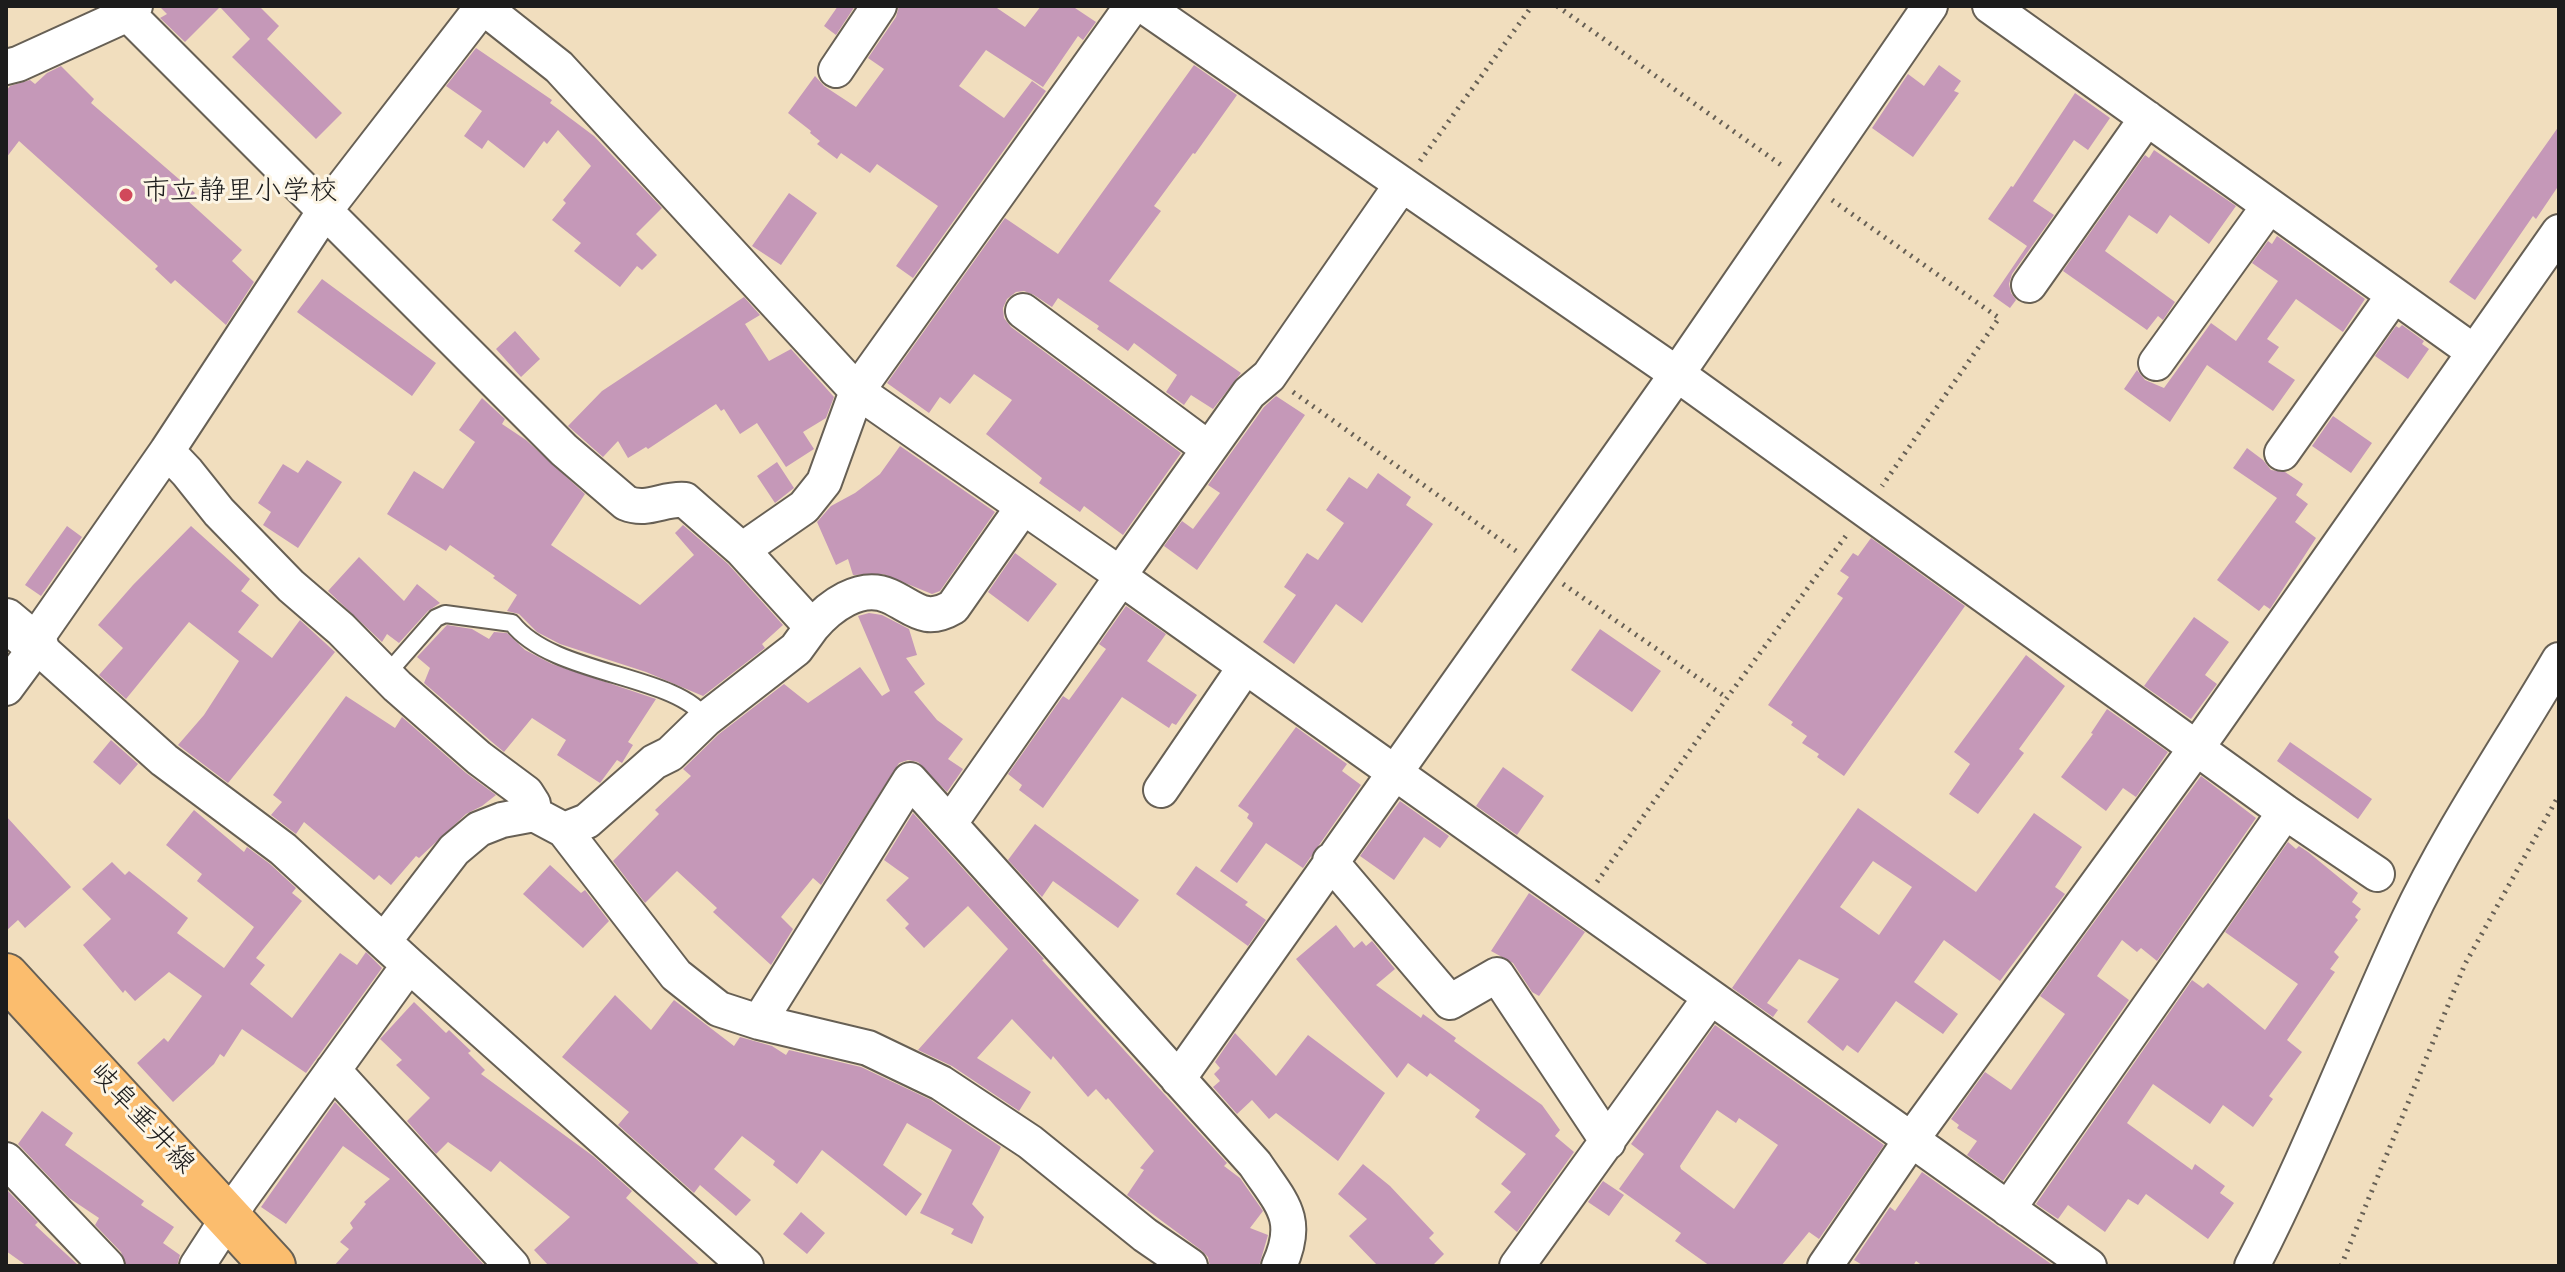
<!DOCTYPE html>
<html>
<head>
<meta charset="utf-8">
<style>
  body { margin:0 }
  #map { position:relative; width:2565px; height:1272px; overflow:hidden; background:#f1debe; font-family:Dekko,sans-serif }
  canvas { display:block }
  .frame { position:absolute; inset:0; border:8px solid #1c1c1c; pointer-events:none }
</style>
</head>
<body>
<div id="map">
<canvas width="2565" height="1272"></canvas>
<div class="frame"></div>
</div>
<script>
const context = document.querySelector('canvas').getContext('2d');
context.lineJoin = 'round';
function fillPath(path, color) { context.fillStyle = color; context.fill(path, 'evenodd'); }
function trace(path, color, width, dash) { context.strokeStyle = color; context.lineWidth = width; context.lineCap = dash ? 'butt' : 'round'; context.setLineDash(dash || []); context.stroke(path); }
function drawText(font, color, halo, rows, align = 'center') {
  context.font = font + ' Dekko,"Klee One",sans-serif'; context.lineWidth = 6; context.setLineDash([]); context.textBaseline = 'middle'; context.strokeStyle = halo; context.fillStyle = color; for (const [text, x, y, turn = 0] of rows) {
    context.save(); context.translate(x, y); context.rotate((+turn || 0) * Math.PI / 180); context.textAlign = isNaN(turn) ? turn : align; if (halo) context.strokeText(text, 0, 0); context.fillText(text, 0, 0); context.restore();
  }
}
fillPath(new Path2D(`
  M 159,6 L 259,6 L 279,26 L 267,39 L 342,113 L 316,139 L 232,57 L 250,39 L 220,7 L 185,42 L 160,18 L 167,14 Z
  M 838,6 L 855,6 L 836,35 L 824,26 Z
  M 899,6 L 994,6 L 1025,27 L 1041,6 L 1072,6 L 1096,22 L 1083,40 L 1078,36 L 1043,87 L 986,50 L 959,86 L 1004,118 L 1032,81 L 1046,91 L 913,278 L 896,266 L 938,206 L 877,164 L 870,173 L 841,153 L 837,159 L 817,144 L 820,141 L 810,133 L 811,131 L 788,113 L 815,76 L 824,86 L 856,107 L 884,69 L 868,58 L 896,17 Z
  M 476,48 L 552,100 L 550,103 L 594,136 L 662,208 L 636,234 L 657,255 L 642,270 L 637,266 L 620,287 L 574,251 L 581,243 L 552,220 L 566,203 L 563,200 L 591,166 L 558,130 L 547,144 L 544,141 L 524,168 L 488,140 L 482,149 L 464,136 L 482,111 L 446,86 Z
  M 1194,65 L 1237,95 L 1195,154 L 1193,153 L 1154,206 L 1161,211 L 1109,281 L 1241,373 L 1213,409 L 1191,395 L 1184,405 L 1166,392 L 1177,375 L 1134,343 L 1128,351 L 1097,329 L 1099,326 L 1058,298 L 1052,307 L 1034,295 L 1024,291 L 1016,292 L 1007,299 L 1003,308 L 1004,318 L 1011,327 L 1181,453 L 1123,535 L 1084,506 L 1080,512 L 1039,483 L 1042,478 L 986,434 L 1012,400 L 974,374 L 950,404 L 940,397 L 929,413 L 887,383 L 1005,218 L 1058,254 Z
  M 1939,65 L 1961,81 L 1954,91 L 1959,93 L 1913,157 L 1872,128 L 1908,74 L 1924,86 Z
  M 61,66 L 94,99 L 91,103 L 195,193 L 188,201 L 242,250 L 232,261 L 254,282 L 226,325 L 175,280 L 171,284 L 155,269 L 158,266 L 19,141 L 6,158 L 6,91 L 10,86 L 30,80 L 35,84 L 47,73 Z
  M 2075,93 L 2110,118 L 2088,150 L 2074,140 L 2033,201 L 2054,215 L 2012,274 L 2009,284 L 2011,293 L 2016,300 L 2010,308 L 1993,296 L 2027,246 L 1988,219 L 2011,186 L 2013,187 Z
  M 2559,126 L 2559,185 L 2536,219 L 2533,216 L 2475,300 L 2449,282 Z
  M 2154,150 L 2236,206 L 2209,244 L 2170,215 L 2157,234 L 2129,215 L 2105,251 L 2175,302 L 2163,320 L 2158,316 L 2147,330 L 2063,271 L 2145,155 L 2149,158 Z
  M 789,193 L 817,213 L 781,265 L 752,246 Z
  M 2277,236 L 2365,299 L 2343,332 L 2296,299 L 2267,339 L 2279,347 L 2268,362 L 2295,380 L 2273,411 L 2207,365 L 2170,422 L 2124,389 L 2137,370 L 2145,380 L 2164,388 L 2211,323 L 2236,341 L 2278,281 L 2252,263 L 2268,241 L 2272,244 Z
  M 322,279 L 436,363 L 412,396 L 297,312 Z
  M 744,297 L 760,315 L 745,324 L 769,361 L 791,349 L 834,397 L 826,418 L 803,432 L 814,449 L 786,467 L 757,423 L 740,434 L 724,409 L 721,411 L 716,404 L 648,449 L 646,447 L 628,458 L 618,441 L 603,457 L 568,426 L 602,391 Z
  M 2402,325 L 2424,341 L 2422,344 L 2429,349 L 2408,379 L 2375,356 L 2396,326 L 2399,328 Z
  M 515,331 L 540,359 L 521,377 L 496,349 Z
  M 1276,396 L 1305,415 L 1197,570 L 1164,546 L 1182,521 L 1193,529 L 1220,493 L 1208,485 L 1264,407 Z
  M 482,398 L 505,419 L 502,424 L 526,440 L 585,494 L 551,545 L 640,605 L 694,555 L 675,533 L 683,525 L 728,564 L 783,625 L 762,644 L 765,648 L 703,696 L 646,672 L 560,644 L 537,632 L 519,614 L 507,611 L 517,595 L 493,578 L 495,576 L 450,545 L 446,551 L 387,514 L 414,471 L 443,489 L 475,442 L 459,430 Z
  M 2333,416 L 2372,443 L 2351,473 L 2312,446 Z
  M 900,446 L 995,512 L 940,591 L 932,594 L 883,574 L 853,575 L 848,559 L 836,565 L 817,522 L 831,506 L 855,493 L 880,474 Z
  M 2247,448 L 2263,460 L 2271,470 L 2285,472 L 2303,484 L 2296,495 L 2308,504 L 2295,522 L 2316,538 L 2270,609 L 2264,605 L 2259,611 L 2217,580 L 2277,498 L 2233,468 Z
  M 307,460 L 342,482 L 298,548 L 263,525 L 271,512 L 258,503 L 283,464 L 298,473 Z
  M 777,462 L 794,488 L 775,503 L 757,476 Z
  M 1378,473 L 1411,497 L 1406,505 L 1433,524 L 1362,623 L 1336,604 L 1294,664 L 1263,642 L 1296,595 L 1284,587 L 1307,553 L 1318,560 L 1344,523 L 1326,510 L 1349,477 L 1367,489 Z
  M 67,526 L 82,537 L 41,596 L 25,585 Z
  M 191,526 L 250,579 L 241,591 L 259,605 L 238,632 L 272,658 L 300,620 L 335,652 L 228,783 L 178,745 L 204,715 L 239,661 L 189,622 L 126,699 L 99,675 L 123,648 L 98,625 L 133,585 Z
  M 1871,538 L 1965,606 L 1844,776 L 1817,757 L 1819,754 L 1802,743 L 1807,736 L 1791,725 L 1793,722 L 1768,705 L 1843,598 L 1837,594 L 1849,577 L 1840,571 L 1853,553 L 1858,556 Z
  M 1015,553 L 1057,584 L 1028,622 L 988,592 Z
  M 359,557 L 404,601 L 417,584 L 440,603 L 428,611 L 399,643 L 387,634 L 382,642 L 328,591 Z
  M 1126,606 L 1166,634 L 1147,661 L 1197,695 L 1176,725 L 1172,723 L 1169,728 L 1122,697 L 1043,808 L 1019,790 L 1022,785 L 1008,774 L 1063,696 L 1069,700 L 1106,649 L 1099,644 Z
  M 869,613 L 882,615 L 909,629 L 917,655 L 906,658 L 925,684 L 914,692 L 937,720 L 963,739 L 948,759 L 963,769 L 947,792 L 918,762 L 908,760 L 899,763 L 821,885 L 813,878 L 781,917 L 793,929 L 771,965 L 713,912 L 717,908 L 677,871 L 645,903 L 613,861 L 659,814 L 655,810 L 691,776 L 683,769 L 719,734 L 784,684 L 808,703 L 860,667 L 882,696 L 890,691 L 858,616 Z
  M 2194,617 L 2229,642 L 2205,675 L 2217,684 L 2191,719 L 2144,686 Z
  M 447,625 L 472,629 L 489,639 L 494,632 L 507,633 L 525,650 L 552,664 L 656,699 L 628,742 L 633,745 L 622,763 L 617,760 L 600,783 L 557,755 L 566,740 L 532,718 L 504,752 L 492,742 L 424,683 L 430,668 L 417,657 Z
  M 1600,629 L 1661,671 L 1632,712 L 1571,670 Z
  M 2026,655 L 2065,686 L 2019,749 L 2024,753 L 1978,814 L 1949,794 L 1970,764 L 1954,752 Z
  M 346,696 L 395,728 L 402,717 L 466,773 L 496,795 L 482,806 L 466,814 L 419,858 L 416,856 L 391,885 L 379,875 L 374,880 L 304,822 L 296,834 L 271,815 L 282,802 L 273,795 Z
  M 2107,709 L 2168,752 L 2136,797 L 2123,788 L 2106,811 L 2061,777 L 2093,734 L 2091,733 Z
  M 1296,727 L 1347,764 L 1342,771 L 1361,785 L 1303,868 L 1266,843 L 1237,883 L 1220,871 L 1252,826 L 1253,823 L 1247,818 L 1249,814 L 1238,806 Z
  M 111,740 L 138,764 L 120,785 L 93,762 Z
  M 2290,742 L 2372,799 L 2358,819 L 2277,761 Z
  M 1503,767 L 1544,796 L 1517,835 L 1476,806 Z
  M 2201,776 L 2256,818 L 2157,961 L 2141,948 L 2137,952 L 2122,940 L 2097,976 L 2129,1000 L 2003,1181 L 1967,1155 L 1977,1141 L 1957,1128 L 1959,1125 L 1951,1119 L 1985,1072 L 2011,1090 L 2065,1014 L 2040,996 Z
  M 1400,801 L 1449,836 L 1440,848 L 1424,837 L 1394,880 L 1360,856 Z
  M 1858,808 L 1976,892 L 2034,813 L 2082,847 L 2055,887 L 2065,894 L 2000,981 L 1944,940 L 1914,982 L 1958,1014 L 1943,1034 L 1896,1001 L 1858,1053 L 1847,1045 L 1843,1051 L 1807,1022 L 1839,979 L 1799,959 L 1767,1003 L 1778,1010 L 1773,1017 L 1732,988 ZM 1873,861 L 1912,887 L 1879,935 L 1840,907 Z
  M 194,810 L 244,852 L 247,847 L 270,864 L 296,888 L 292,893 L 302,901 L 256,958 L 265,965 L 250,984 L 292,1018 L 340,953 L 357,965 L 366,952 L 382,968 L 306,1073 L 242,1029 L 224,1057 L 220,1054 L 214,1064 L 173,1102 L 137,1063 L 164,1038 L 168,1042 L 202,996 L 169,972 L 135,1001 L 125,990 L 123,993 L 83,945 L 111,919 L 82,889 L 112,862 L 125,875 L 129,871 L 188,918 L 177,933 L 224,968 L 254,927 L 197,881 L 202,874 L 166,845 Z
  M 913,813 L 1044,959 L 1042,960 L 1227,1163 L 1224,1166 L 1240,1178 L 1263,1211 L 1250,1228 L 1268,1235 L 1259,1266 L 1210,1266 L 1208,1257 L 1201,1250 L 1127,1195 L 1144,1170 L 1140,1168 L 1154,1151 L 1108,1098 L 1106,1100 L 1096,1089 L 1088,1097 L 1053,1056 L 1051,1060 L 1012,1019 L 977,1058 L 1031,1092 L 1019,1111 L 952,1066 L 918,1050 L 1008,949 L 968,906 L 924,948 L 905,928 L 909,924 L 886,900 L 909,878 L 884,860 Z
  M 6,816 L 71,887 L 25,928 L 18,920 L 6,931 Z
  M 1035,824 L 1139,900 L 1118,928 L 1053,881 L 1042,897 L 1008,860 Z
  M 2288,842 L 2296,849 L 2299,846 L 2308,852 L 2358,893 L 2352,902 L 2361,909 L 2355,917 L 2358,920 L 2334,952 L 2339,957 L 2330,969 L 2335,972 L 2287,1040 L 2302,1052 L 2269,1096 L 2273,1099 L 2253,1127 L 2223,1105 L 2210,1124 L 2153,1084 L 2127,1123 L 2192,1170 L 2195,1164 L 2225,1186 L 2220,1193 L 2234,1203 L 2208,1239 L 2146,1194 L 2138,1205 L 2128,1199 L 2105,1232 L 2068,1205 L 2058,1219 L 2036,1204 L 2192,980 L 2203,988 L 2208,983 L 2265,1030 L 2298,984 L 2225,932 Z
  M 550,865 L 581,893 L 585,890 L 609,921 L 583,948 L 523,894 Z
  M 1196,866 L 1248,902 L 1245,905 L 1266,920 L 1248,946 L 1176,894 Z
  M 1529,893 L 1585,932 L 1539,996 L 1532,992 L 1513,963 L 1491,951 Z
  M 1336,925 L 1354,948 L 1362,941 L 1366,946 L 1372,941 L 1395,969 L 1376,985 L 1421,1018 L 1423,1014 L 1456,1038 L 1454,1041 L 1542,1105 L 1560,1130 L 1555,1136 L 1574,1152 L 1517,1232 L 1494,1212 L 1511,1192 L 1501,1184 L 1526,1154 L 1475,1117 L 1480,1110 L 1430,1073 L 1427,1077 L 1408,1063 L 1397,1078 L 1296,959 Z
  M 615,995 L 651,1030 L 674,1000 L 734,1046 L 740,1037 L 772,1046 L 786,1055 L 789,1050 L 861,1067 L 931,1100 L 1001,1147 L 972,1204 L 984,1217 L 972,1244 L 951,1234 L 954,1229 L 920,1213 L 952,1150 L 907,1123 L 883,1165 L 922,1194 L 906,1216 L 822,1150 L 797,1184 L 773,1165 L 775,1161 L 742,1136 L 714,1169 L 751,1200 L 736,1216 L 700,1185 L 694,1193 L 618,1125 L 629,1112 L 562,1057 Z
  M 414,1002 L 446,1033 L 449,1030 L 471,1051 L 468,1053 L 485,1070 L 481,1074 L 593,1156 L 632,1191 L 626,1198 L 701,1266 L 549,1266 L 534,1250 L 570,1217 L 500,1161 L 491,1172 L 448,1142 L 436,1154 L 407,1121 L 430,1098 L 396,1065 L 402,1060 L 380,1039 Z
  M 1715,1025 L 1884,1145 L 1819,1239 L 1809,1232 L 1781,1266 L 1710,1266 L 1675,1241 L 1681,1233 L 1619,1189 L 1644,1154 L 1631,1144 ZM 1717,1110 L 1736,1123 L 1739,1118 L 1778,1145 L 1734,1209 L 1681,1169 L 1680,1166 Z
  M 1235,1033 L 1276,1076 L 1308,1035 L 1385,1093 L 1338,1161 L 1276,1113 L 1269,1119 L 1252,1100 L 1237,1114 L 1213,1087 L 1220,1081 L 1214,1074 L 1220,1068 L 1215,1062 Z
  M 335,1102 L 485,1266 L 334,1266 L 349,1249 L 340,1242 L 353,1228 L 350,1223 L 366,1204 L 364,1202 L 390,1179 L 343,1146 L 286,1224 L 261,1207 Z
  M 42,1111 L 73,1133 L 65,1145 L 144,1201 L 141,1205 L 174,1227 L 163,1243 L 180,1255 L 177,1266 L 126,1266 L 121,1252 L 95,1225 L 99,1218 L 69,1198 L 18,1144 Z
  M 1363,1164 L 1390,1186 L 1434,1233 L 1429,1238 L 1444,1254 L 1432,1266 L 1378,1266 L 1349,1236 L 1367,1219 L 1338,1194 Z
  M 1922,1172 L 1996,1225 L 2054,1266 L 1923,1266 L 1916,1261 L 1913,1266 L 1864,1266 L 1854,1260 L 1890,1207 L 1895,1211 Z
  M 1603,1181 L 1624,1195 L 1609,1216 L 1588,1202 Z
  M 6,1189 L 38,1222 L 35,1225 L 79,1266 L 27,1266 L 6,1251 Z
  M 801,1212 L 825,1233 L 807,1254 L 783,1234 Z`), '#c598b8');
const service = new Path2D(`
  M 386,675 L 436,618 L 445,614 L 512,623 C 553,676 677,674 706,719`);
const minor = new Path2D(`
  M 482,6 L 559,67 L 857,391 L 1120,574
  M 1144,6 L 1677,374 L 2285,812 L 2377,874
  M 1990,6 L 2474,352
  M 128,14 L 564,450 L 626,503 C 648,512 663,498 685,500 L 742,550 L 812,627 L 796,649 L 706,719 L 670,754 L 654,762 L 587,821 L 564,830
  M 6,67 L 18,64 L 128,14 L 135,6
  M 836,70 L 879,6
  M 2029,285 L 2147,118
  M 1023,311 L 1209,449
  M 2156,363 L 2269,206
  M 167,451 L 187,472 L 219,512 L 291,586 L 341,629 L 397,686 L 479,758 L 526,793 L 533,804 L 534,814
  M 2282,453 L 2394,295
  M 742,550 L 804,507 L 824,482 L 857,391 L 1132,6
  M 1121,578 L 2089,1266
  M 812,627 C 829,607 860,583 889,596 C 914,607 924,624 953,607 L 1023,507
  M 33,643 L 167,451 L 326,209 L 483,6
  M 6,688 L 37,646 L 164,760 L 283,849 L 409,965 L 746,1266
  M 1161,790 L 1245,667
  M 950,823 L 1121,578 L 1120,574 L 1249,393 L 1269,376 L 1402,184
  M 1330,861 L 1450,1002 L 1497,975 L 1608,1142
  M 384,941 L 454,850 L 479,829 L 502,820 L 534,814 L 564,830 L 676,975 L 719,1009 L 759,1022 L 868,1048 L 941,1083 L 1030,1142 L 1145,1235 L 1190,1266
  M 759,1022 L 910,780 L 1255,1164 C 1281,1203 1301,1218 1279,1266
  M 333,1070 L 512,1266
  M 1178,1079 L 1677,374 L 1930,6
  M 6,1160 L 107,1266
  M 2008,1209 L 2285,812
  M 197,1266 L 241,1198 L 409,965
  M 1517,1266 L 1710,998
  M 1825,1266 L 1911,1140 L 2210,729 L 2559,232
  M 2252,1266 C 2310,1154 2354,1037 2407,923 C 2450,831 2508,747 2559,660`);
const tertiary = new Path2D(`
  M 6,620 L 37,646`);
const primary = new Path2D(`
  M 6,976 L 273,1266`);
trace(service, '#676055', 20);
trace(minor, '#676055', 38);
trace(tertiary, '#676055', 46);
trace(primary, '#676055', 48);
trace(new Path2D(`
  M 1557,6 L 1784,167
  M 1420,161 L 1532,6
  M 1832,200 L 1999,318 L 1882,486
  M 1293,392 L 1516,551
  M 1563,584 L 1727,698
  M 1597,882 L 1727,698 L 1848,533
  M 2341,1266 L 2465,964 L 2559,795`), '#676055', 5, [2, 6]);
trace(service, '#fff', 16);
trace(minor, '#fff', 34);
trace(tertiary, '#fff', 42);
trace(primary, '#fbbd6e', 44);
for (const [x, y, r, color] of [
  [126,195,8,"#d1495b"]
]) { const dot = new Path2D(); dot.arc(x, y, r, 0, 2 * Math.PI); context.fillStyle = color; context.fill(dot); trace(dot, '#fcf5e5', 3); }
drawText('28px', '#1c1c1c', '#fcf5e5', [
  ["市立静里小学校",142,195]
], 'left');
drawText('28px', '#1c1c1c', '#fcf5e5', [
  ["岐阜垂井線",139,1121,47]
]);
</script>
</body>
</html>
